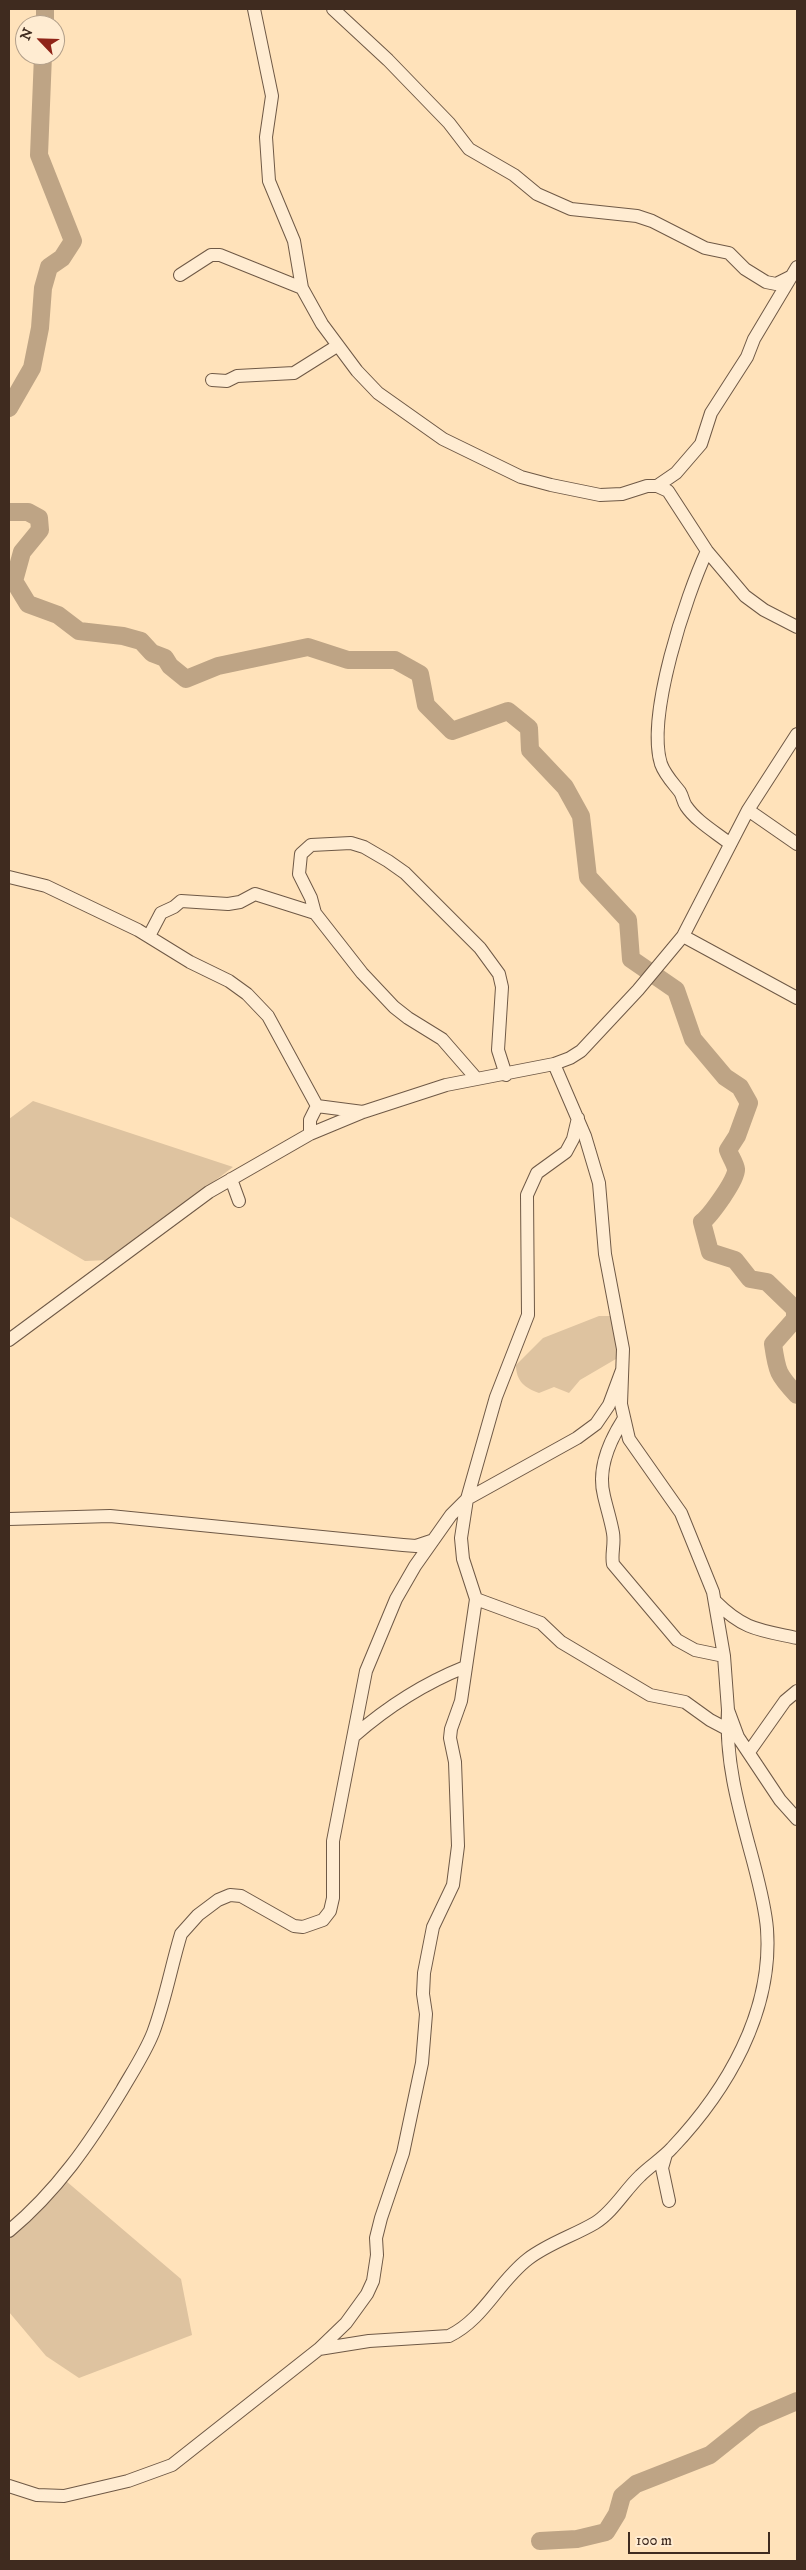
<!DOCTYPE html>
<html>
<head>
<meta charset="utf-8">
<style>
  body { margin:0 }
  #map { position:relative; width:806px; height:2570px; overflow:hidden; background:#ffe2ba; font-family:"IM FELL DW Pica",serif }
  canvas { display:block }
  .frame { position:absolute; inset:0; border:10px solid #3f2b1f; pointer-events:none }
  .north { position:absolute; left:15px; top:15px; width:50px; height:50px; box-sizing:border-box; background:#ffecd2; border:1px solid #b29f8a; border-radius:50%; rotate:294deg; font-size:14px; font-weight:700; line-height:20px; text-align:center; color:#3f2b1f }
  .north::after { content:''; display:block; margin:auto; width:18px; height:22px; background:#8f2418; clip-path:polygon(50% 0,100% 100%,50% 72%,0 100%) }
  .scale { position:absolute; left:628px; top:2532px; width:142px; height:22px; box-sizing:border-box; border:2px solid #3f2b1f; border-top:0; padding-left:6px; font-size:15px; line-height:18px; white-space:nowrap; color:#3f2b1f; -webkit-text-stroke:4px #ffecd2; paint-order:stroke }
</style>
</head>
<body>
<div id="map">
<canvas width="806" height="2570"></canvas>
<div class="frame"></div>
<div class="north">N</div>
<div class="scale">100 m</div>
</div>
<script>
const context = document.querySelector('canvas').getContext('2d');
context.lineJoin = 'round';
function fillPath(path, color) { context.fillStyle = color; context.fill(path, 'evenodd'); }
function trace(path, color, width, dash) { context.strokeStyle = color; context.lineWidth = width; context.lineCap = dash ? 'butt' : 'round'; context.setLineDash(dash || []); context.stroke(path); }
fillPath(new Path2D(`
  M 33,1101 L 233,1167 L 110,1260 L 85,1261 L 9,1216 L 9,1119 Z
  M 599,1316 L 610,1316 L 621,1356 L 580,1380 L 569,1393 L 554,1387 L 539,1393 C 525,1388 516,1381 516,1365 L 543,1338 Z
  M 66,2181 L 181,2279 L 192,2335 L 79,2378 L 46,2356 L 9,2312 L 9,2239 L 23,2227 Z`), '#dec3a0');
trace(new Path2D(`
  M 45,25 L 45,9
  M 9,408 L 32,368 L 40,328 L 43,288 L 49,267 L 62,258 L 73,241 L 39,155 L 43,55
  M 9,512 L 28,512 L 39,518 L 40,530 L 22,552 L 14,581 L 28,604 L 58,615 L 79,631 L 123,636 L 141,641 L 152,653 L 165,658 L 170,666 L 186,679 L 218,666 L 308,647 L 348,660 L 395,660 L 420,674 L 426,705 L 452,731 L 508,711 L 529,728 L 530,750 L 565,787 L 581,816 L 588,877 L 628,920 L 631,959 L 676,990 L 693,1039 L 725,1077 L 740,1087 L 749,1103 L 737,1136 L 728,1150 C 730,1156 735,1163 736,1169 C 738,1178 710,1216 702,1222 L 710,1252 L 735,1260 L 750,1279 L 767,1282 L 795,1309 L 795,1319 L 773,1344 C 777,1372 778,1375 797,1395
  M 540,2541 L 577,2539 L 606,2532 L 617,2514 L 622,2496 L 636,2484 L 710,2455 L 755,2419 L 797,2401`), '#bea485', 18);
const minor = new Path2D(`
  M 254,9 L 272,96 L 266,137 L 269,181 L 294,241 L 302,288 L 322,324 L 357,371 L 378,393 L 443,439 L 521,477 L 551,485 L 600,495 L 622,494 L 647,486 L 657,486 L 668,491 L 707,551 L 745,596 L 764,610 L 797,627
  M 333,9 L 388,60 L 449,123 L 469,149 L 514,175 L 537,194 L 571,209 L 637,216 L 652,221 L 705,248 L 729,253 L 745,269 L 766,282 L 776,284 L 790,277
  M 180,275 L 211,255 L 220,255 L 302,288
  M 212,380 L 227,381 L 237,376 L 294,373 L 337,346
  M 657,486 L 676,473 L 701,444 L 711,413 L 747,357 L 754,339 L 797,267
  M 707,551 C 686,596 646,716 661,764 C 665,775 673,783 680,792 C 683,797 683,802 686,806 C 696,821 715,832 729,843
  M 748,810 L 797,844
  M 9,877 L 46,886 L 138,930 L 190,962 L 229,981 L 247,994 L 268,1016 L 317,1106 L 310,1120 L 310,1134
  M 149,936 L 161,913 L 174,907 L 181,901 L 228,904 L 240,902 L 255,894 L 315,913
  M 683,936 L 797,998
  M 554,1064 L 585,1136 L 599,1183 L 605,1254 L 623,1349 L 621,1404 L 629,1439 L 681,1513 L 713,1592 L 724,1656 L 728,1710 L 738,1737 L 780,1800 L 797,1819
  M 476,1078 L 442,1039 L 408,1018 L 394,1007 L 362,973 L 315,913 L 311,898 L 299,874 L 301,854 L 311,845 L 351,843 L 364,847 L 388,861 L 405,873 L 480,948 L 499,974 L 502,987 L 498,1050 L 506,1075
  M 317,1106 L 363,1112
  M 231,1179 L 239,1201
  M 9,1340 L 209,1192 L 310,1134 L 363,1112 L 446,1085 L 554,1064 L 570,1058 L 581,1051 L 638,990 L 683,936 L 748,810 L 797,734
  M 623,1420 C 609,1442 597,1469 604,1496 C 607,1509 611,1521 613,1533 C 615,1544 611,1554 613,1564 L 677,1640 L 695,1650 L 724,1656
  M 9,1519 L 110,1516 L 403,1545 L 416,1546 L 431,1541
  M 476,1599 L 541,1623 L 561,1642 L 650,1695 L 685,1702 L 710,1720 L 727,1729
  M 716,1602 C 744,1630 760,1630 797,1638
  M 354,1736 C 386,1708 425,1683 465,1667
  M 749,1752 L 785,1701 L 797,1691
  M 666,2154 L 662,2168 L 669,2201
  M 9,2231 C 57,2191 90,2143 122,2090 C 133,2071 145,2053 153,2033 C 165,2001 171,1967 181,1934 L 198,1915 L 218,1900 L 230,1895 L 241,1896 L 294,1926 L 303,1927 L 323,1920 L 330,1911 L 333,1898 L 333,1841 L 366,1671 L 396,1599 L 415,1566 L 451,1515 L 467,1499 L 496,1397 L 528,1315 L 527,1195 L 537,1173 L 566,1152 L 573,1139 L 578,1118
  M 319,2349 L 346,2323 L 367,2294 L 373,2281 L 377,2255 L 376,2238 L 381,2218 L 403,2153 L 422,2063 L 426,2014 L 423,1994 L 424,1973 L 433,1927 L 453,1885 L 458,1846 L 455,1762 L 450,1738 L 451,1729 L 461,1701 L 476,1599 L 463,1559 L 461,1538 L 467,1499 L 577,1438 L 596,1424 L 609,1405 L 622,1370
  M 9,2486 L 37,2495 L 64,2496 L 128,2481 L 172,2465 L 319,2349 L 369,2341 L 449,2336 C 484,2319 498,2282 528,2259 C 549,2243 573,2236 595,2223 C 613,2212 625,2190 640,2176 C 650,2166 663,2158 672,2148 C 727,2090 773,2012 767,1929 C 765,1905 758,1880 752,1857 C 739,1809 725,1761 728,1710`);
trace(minor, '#6f5946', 14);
trace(minor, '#ffecd2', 12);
</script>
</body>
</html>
